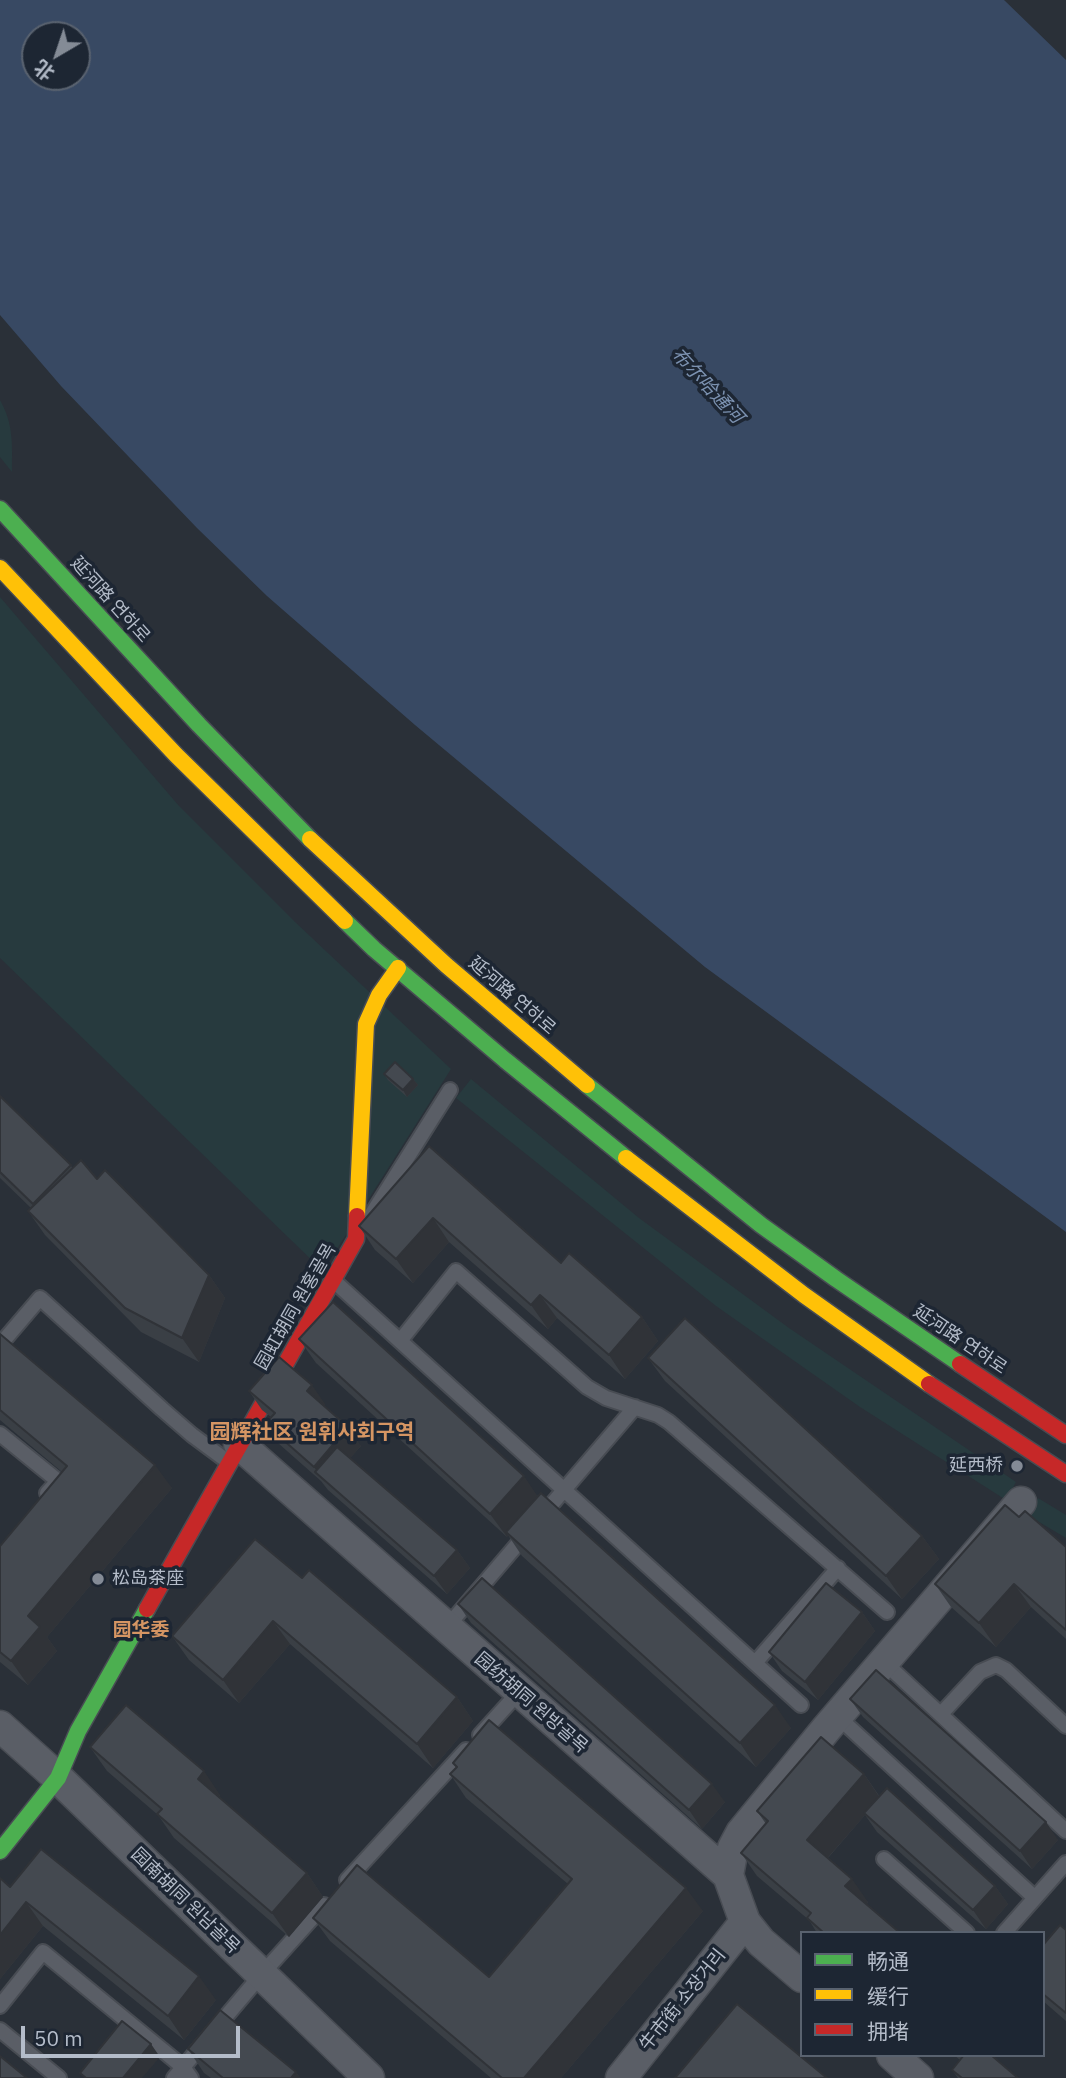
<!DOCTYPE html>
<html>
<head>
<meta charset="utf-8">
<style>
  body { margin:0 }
  #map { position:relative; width:1066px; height:2078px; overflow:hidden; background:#2a3038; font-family:"IBM Plex Sans","Noto Sans SC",sans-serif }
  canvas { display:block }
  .legend { position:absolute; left:800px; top:1931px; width:245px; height:126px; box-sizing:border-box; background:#1d2633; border:2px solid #59626f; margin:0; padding:9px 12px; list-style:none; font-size:21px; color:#b4bcc9 }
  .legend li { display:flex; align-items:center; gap:14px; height:35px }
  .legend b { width:35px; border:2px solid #59626f }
  .north { position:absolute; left:21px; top:21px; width:70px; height:70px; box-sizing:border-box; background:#1d2633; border:2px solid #59626f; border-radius:50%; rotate:219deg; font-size:19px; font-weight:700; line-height:28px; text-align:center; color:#b4bcc9 }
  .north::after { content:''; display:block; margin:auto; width:24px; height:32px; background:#848b96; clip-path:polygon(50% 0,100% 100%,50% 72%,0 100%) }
  .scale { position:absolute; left:21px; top:2026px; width:219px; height:32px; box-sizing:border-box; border:4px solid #b4bcc9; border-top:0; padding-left:9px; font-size:21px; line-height:24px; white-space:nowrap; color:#b4bcc9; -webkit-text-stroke:5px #1d2633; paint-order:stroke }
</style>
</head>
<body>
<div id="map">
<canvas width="1066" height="2078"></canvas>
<ul class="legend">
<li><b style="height:9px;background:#4caf50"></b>畅通</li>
<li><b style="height:9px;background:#ffc107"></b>缓行</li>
<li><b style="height:9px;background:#c62828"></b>拥堵</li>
</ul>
<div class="north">北</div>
<div class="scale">50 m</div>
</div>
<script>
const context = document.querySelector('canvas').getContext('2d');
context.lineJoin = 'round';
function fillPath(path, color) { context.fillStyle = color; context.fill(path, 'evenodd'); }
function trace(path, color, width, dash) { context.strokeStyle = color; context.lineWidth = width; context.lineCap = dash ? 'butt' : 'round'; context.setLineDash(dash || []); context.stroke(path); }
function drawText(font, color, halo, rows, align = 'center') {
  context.font = font + ' "IBM Plex Sans","Noto Sans SC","Noto Sans KR",sans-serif'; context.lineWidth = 7; context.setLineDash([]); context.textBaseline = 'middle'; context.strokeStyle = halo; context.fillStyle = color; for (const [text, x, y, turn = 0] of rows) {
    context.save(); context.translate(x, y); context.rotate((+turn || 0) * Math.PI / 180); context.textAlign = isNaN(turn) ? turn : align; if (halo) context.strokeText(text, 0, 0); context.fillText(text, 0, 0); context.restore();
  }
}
fillPath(new Path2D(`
  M 0,400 C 14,425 12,445 12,472 L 0,457 Z
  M 0,597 L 179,806 L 294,921 L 451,1069 L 323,1271 L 0,958 Z
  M 471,1079 L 639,1218 L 789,1328 L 1016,1482 L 1006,1500 L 860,1407 L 716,1306 L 456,1098 Z
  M 1038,1498 L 1066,1515 L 1066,1538 L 1029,1516 Z`), '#273a3e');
fillPath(new Path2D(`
  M 0,0 L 1004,0 L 1066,60 L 1066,1232 L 705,967 L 415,725 L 267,596 L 197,528 L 61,386 L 0,315 ZM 35,35 L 77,35 L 77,77 L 35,77 Z`), '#384963');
const lane = new Path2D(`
  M 368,1220 L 450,1090
  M 334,1281 L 801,1705
  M 400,1341 L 456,1271 L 587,1387 L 606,1398 L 658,1415 L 669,1422 L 887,1612
  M 0,1345 L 40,1298 L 162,1409 L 192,1435 L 223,1458 L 228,1459
  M 0,1434 L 58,1481 L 47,1493
  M 540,1518 L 635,1407
  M 446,1628 L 527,1533
  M 884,1662 L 1066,1831
  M 755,1663 L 838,1568
  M 941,1714 L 980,1672 L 996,1665 L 1006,1670 L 1066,1726
  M 837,1716 L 1035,1898
  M 480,1735 L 519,1692
  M 884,1859 L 967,1933
  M 347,1880 L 466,1750
  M 1004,1933 L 1066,1863
  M 0,2006 L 43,1952 L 183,2067 L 191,2078
  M 0,2030 L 59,2078
  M 174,2078 L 261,1975 L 324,1905`);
const street = new Path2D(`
  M 239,1444 L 728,1875 L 745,1922 L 761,1942 L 802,1977
  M 0,1726 L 58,1778 L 369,2078
  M 728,1875 L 733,1848 L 741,1833 L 827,1728 L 1021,1502
  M 892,2055 L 918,2078
  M 621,2078 L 745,1922`);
const fast = new Path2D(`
  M 0,509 L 199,725 L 310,839
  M 345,921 L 374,949 L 505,1060 L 626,1158
  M 587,1085 L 761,1225 L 836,1279 L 960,1364
  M 0,1851 L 58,1778 L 78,1731 L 147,1609`);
const slow = new Path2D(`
  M 0,568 L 176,755 L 345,921
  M 310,839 L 446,965 L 587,1085
  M 626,1158 L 804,1295 L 929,1384
  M 357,1216 L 366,1024 L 379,995 L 398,968`);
const jam = new Path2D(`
  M 960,1364 L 1066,1435
  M 929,1384 L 1066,1474
  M 147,1609 L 356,1239 L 357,1216`);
trace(lane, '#484c53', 18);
trace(street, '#484c53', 33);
trace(fast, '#484c53', 19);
trace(slow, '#484c53', 19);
trace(jam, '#484c53', 19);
trace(lane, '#5a5e66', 14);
trace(street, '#5a5e66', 30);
trace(fast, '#4caf50', 16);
trace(slow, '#ffc107', 16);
trace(jam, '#c62828', 16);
fillPath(new Path2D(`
  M 384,1074 L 413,1079 L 418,1085 L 407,1097 L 388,1080 Z
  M 0,1096 L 73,1168 L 97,1179 L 209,1275 L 225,1298 L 199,1362 L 141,1332 L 45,1235 L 28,1211 L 31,1208 L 0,1178 Z
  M 429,1146 L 561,1263 L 642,1317 L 658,1341 L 625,1379 L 557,1318 L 548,1329 L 449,1242 L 413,1283 L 375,1250 L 359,1226 Z
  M 0,1334 L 172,1488 L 47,1637 L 57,1651 L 28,1685 L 0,1662 L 0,1546 L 62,1472 L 0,1420 Z
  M 299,1339 L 538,1496 L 791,1728 L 756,1767 L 522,1556 L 508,1535 L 507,1537 L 316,1363 Z
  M 648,1358 L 922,1536 L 939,1559 L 902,1599 L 665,1381 Z
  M 249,1391 L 325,1404 L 323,1406 L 361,1446 L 350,1458 L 457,1550 L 470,1568 L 447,1594 L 328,1490 L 321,1481 L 278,1443 L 265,1424 L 271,1417 L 262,1410 Z
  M 1019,1517 L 1066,1547 L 1066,1639 L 1031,1607 L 996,1647 L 951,1607 L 935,1584 Z
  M 302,1578 L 457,1697 L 473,1721 L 433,1768 L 290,1644 L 239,1703 L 189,1660 L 172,1636 Z
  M 458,1604 L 725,1802 L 702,1829 L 471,1623 Z
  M 862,1612 L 875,1631 L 818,1700 L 782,1671 L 769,1652 Z
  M 850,1699 L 1058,1840 L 1032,1869 L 863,1717 Z
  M 90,1747 L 220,1795 L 219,1797 L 307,1873 L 323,1897 L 289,1937 L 174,1838 L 158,1815 L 107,1771 Z
  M 453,1763 L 703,1911 L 561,2078 L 491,2078 L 330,1941 L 313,1918 L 489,1977 L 568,1884 L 466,1798 L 450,1774 L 456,1767 Z
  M 864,1774 L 880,1797 L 995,1886 L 1008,1904 L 986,1929 L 877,1832 L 865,1815 L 828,1858 L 868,1902 L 867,1904 L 900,1933 L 817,1933 L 809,1920 L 757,1876 L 741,1853 L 766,1824 L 757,1811 Z
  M 0,1878 L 10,1887 L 216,2000 L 184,2040 L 43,1926 L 0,1979 Z
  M 1066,1930 L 1066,2021 L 1043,2001 L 1043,1945 Z
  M 188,2049 L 296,2072 L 300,2078 L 211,2078 L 204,2073 Z
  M 954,2055 L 991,2055 L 1018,2078 L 958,2078 L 952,2070 L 960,2060 Z`), '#3a3f45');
fillPath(new Path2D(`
  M 413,1079 L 418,1085 L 407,1097 L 403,1090 Z
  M 433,1218 L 449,1242 L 413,1283 L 396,1259 Z
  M 209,1275 L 225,1298 L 199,1362 L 182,1338 Z
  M 540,1295 L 557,1318 L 548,1329 L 531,1305 Z
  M 642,1317 L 658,1341 L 625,1379 L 609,1355 Z
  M 312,1385 L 325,1404 L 320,1410 L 307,1391 Z
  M 348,1427 L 361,1446 L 328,1483 L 320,1476 L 314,1467 Z
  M 155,1465 L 172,1488 L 47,1637 L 57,1651 L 28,1685 L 11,1661 L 28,1616 Z
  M 524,1476 L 540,1500 L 506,1532 L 508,1535 L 507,1537 L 490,1514 Z
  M 922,1536 L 939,1559 L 902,1599 L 886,1576 Z
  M 457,1550 L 470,1568 L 447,1594 L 434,1576 Z
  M 1014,1584 L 1031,1607 L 996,1647 L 979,1623 Z
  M 862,1612 L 875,1631 L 818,1700 L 805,1682 Z
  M 273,1621 L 290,1644 L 239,1703 L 223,1680 Z
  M 457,1697 L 473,1721 L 433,1768 L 417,1744 Z
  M 775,1705 L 791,1728 L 756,1767 L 740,1743 Z
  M 204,1771 L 220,1795 L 214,1803 L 198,1779 Z
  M 864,1774 L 880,1798 L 823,1863 L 807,1840 Z
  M 712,1784 L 725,1802 L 702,1829 L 689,1810 Z
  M 1046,1822 L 1058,1840 L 1032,1869 L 1020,1851 Z
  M 307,1873 L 323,1897 L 289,1937 L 272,1913 Z
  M 852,1879 L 868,1902 L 862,1910 L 845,1886 Z
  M 995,1886 L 1008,1904 L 986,1929 L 973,1910 Z
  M 686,1888 L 703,1911 L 561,2078 L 524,2078 Z
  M 26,1902 L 43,1926 L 0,1979 L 0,1935 Z
  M 199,1976 L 216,2000 L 184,2040 L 168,2016 Z
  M 151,2044 L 160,2057 L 142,2078 L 123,2078 Z
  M 296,2072 L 300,2078 L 291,2078 Z`), '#303338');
const building = new Path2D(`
  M 395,1062 L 413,1079 L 403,1090 L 384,1074 Z
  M 0,1096 L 71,1165 L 33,1204 L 0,1172 Z
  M 429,1146 L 561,1263 L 569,1253 L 642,1317 L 609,1355 L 540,1295 L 531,1305 L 433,1218 L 396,1259 L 359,1226 Z
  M 81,1160 L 97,1179 L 105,1170 L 209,1275 L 182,1338 L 125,1308 L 28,1211 Z
  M 333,1302 L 524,1476 L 490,1514 L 299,1339 Z
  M 685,1318 L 922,1536 L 886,1576 L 648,1358 Z
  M 0,1334 L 155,1465 L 28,1616 L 40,1627 L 11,1661 L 0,1652 L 0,1546 L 67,1466 L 0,1410 Z
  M 279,1357 L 312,1385 L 307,1391 L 348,1427 L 314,1467 L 265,1424 L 275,1413 L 249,1391 Z
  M 337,1447 L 457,1550 L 434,1576 L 315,1472 Z
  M 541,1493 L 775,1705 L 740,1743 L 506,1532 Z
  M 1005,1505 L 1019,1517 L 1025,1511 L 1066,1547 L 1066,1630 L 1014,1584 L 979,1623 L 935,1584 Z
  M 255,1539 L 302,1578 L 309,1570 L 457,1697 L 417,1744 L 273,1621 L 223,1680 L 172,1636 Z
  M 482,1578 L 712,1784 L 689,1810 L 458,1604 Z
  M 826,1583 L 862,1612 L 805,1682 L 769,1652 Z
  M 876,1670 L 1046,1822 L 1020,1851 L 850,1699 Z
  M 126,1705 L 204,1771 L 198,1779 L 307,1873 L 272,1913 L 157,1814 L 162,1809 L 90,1747 Z
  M 489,1720 L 686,1888 L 524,2078 L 502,2078 L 313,1918 L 357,1865 L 489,1977 L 572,1879 L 450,1774 L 457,1767 L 453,1763 Z
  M 821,1737 L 864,1774 L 807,1840 L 852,1879 L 845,1886 L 900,1933 L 824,1933 L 807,1918 L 811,1913 L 741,1853 L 768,1821 L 757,1811 Z
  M 887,1788 L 995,1886 L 973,1910 L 864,1813 Z
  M 41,1849 L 199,1976 L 168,2016 L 26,1902 L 0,1935 L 0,1878 L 10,1887 Z
  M 1060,1925 L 1066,1930 L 1066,2013 L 1043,1994 L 1043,1945 Z
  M 737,2004 L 827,2078 L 675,2078 Z
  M 220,2010 L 296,2072 L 291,2078 L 223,2078 L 188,2049 Z
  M 122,2021 L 151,2044 L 123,2078 L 86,2078 L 80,2073 Z
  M 964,2055 L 991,2055 L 1018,2078 L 962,2078 L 952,2070 Z
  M 0,2056 L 27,2078 L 0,2078 Z`);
fillPath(building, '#444950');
trace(building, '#303338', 2);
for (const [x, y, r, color] of [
  [1017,1466,7,"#848b96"],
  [98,1579,7,"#848b96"]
]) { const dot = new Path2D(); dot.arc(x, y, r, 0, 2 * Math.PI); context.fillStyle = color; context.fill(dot); trace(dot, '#1d2633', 2.5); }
drawText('18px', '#b4bcc9', '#1d2633', [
  ["延河路 연하로",110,600,48],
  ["延河路 연하로",512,996,41],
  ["园虹胡同 원홍골목",296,1307,-60],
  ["延河路 연하로",960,1340,34],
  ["园纺胡同 원방골목",531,1703,41],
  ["园南胡同 원남골목",185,1901,44],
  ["牛市街 소장거리",683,2000,-51]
]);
drawText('18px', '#b4bcc9', '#1d2633', [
  ["延西桥",1003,1466],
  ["松岛茶座",112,1579,"left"]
], 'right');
drawText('italic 19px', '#7c92b1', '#1d2633', [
  ["布尔哈通河",707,386,47]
]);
drawText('bold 19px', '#d59563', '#1d2633', [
  ["园华委",141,1631]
]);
drawText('bold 21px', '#d59563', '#1d2633', [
  ["园辉社区 원휘사회구역",312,1433]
]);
</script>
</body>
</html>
